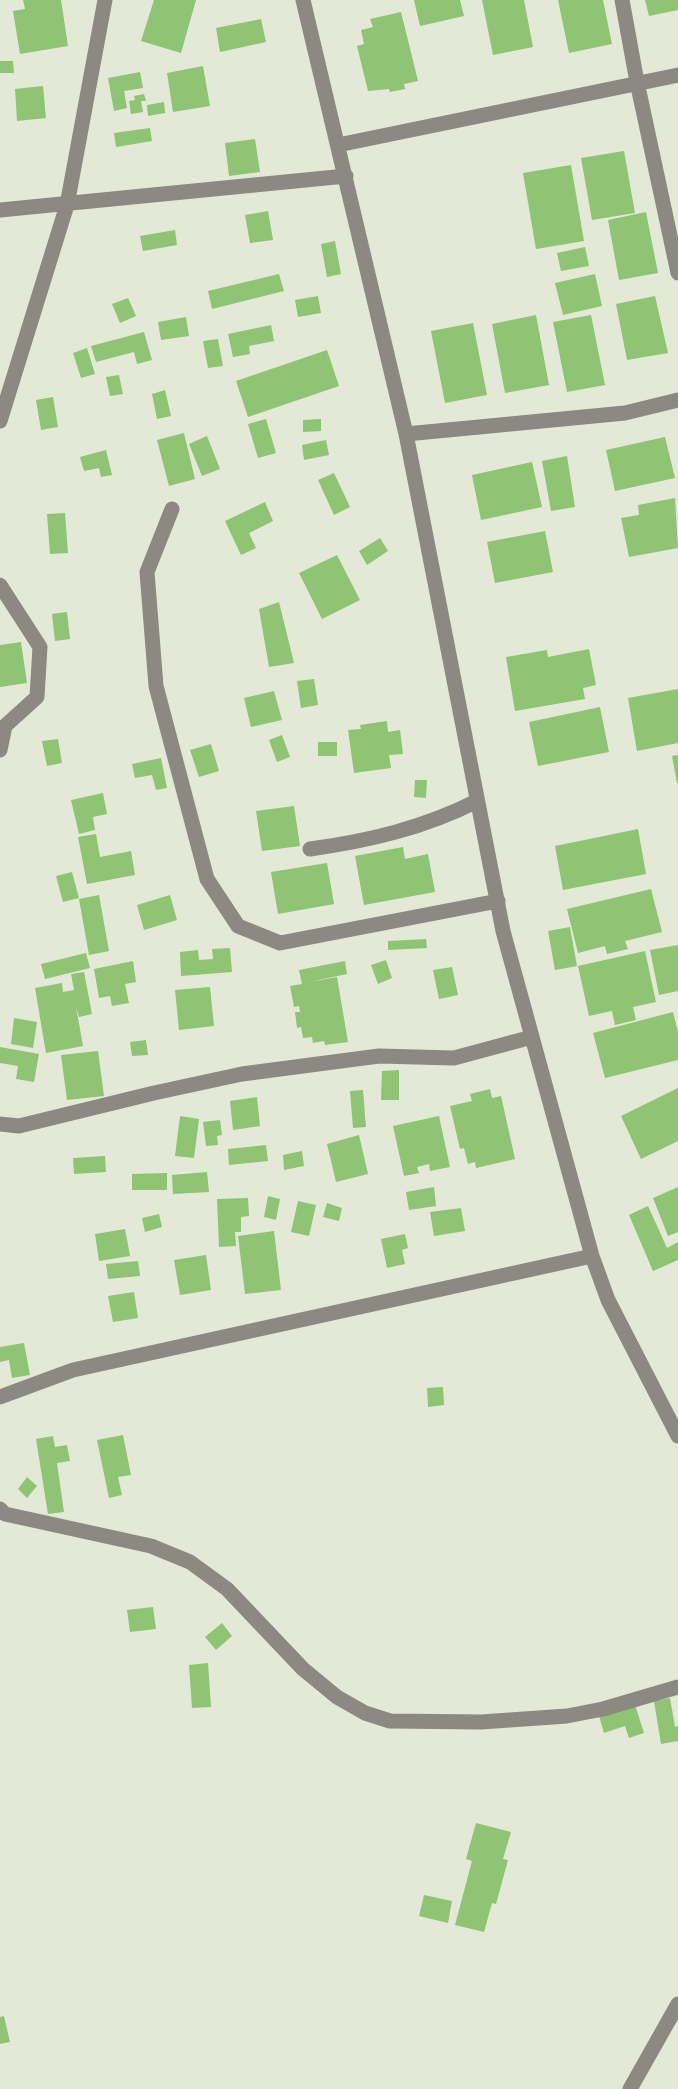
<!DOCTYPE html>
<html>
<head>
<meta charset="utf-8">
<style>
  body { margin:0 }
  canvas { display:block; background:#e4e8d6 }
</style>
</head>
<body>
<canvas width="678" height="2089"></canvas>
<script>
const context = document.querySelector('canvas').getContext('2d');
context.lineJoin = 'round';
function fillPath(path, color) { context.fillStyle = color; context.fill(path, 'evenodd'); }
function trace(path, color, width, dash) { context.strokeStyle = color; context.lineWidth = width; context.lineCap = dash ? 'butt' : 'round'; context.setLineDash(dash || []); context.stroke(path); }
fillPath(new Path2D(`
  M 23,0 L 61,0 L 68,46 L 20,54 L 13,11 L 25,9 Z
  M 154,0 L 196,0 L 181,53 L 141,41 Z
  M 414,0 L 460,0 L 464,16 L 420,26 Z
  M 482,0 L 524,0 L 533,47 L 493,55 Z
  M 558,0 L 603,0 L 612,44 L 569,53 Z
  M 645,0 L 678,0 L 678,10 L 649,16 Z
  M 401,12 L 418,81 L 404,84 L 405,89 L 390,92 L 389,89 L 368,91 L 357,46 L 364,44 L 361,30 L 373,27 L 370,19 Z
  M 261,19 L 266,42 L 220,52 L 216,28 Z
  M 0,61 L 13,61 L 14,73 L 0,73 Z
  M 203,66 L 210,106 L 173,112 L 167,73 Z
  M 140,72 L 143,88 L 124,91 L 127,108 L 114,111 L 108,78 Z
  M 43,86 L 46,118 L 17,121 L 15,89 Z
  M 144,94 L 146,101 L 141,101 L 143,112 L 131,114 L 129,101 L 135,100 L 134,96 Z
  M 164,102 L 165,113 L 148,116 L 147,105 Z
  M 150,128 L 152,141 L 116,147 L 114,133 Z
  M 255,139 L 260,172 L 229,176 L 225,143 Z
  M 624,151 L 635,213 L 592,220 L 581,158 Z
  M 571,165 L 584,241 L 536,249 L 523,173 Z
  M 268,211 L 273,240 L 250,243 L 245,215 Z
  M 646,212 L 658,273 L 619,280 L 608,220 Z
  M 175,230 L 177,245 L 143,251 L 140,236 Z
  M 335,241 L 341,274 L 327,277 L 321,244 Z
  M 585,247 L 589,266 L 561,271 L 557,253 Z
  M 279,274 L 284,291 L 212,309 L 208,291 Z
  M 595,274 L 602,306 L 563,315 L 555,283 Z
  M 318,296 L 321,313 L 298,317 L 295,300 Z
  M 655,296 L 668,353 L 627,360 L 616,304 Z
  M 128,298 L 136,316 L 120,323 L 112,304 Z
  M 536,315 L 549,385 L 505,393 L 492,324 Z
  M 591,315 L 605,385 L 567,392 L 553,322 Z
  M 186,317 L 189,336 L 161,340 L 158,322 Z
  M 473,323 L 487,395 L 445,403 L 431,331 Z
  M 271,325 L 274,341 L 249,346 L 250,354 L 233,357 L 228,334 Z
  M 144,332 L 152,360 L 137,364 L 134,352 L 96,362 L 91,346 Z
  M 218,339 L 223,366 L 208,368 L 203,341 Z
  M 87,348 L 95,374 L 81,378 L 73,353 Z
  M 327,350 L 339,386 L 248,417 L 236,381 Z
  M 119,375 L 123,394 L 110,396 L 106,377 Z
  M 165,390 L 171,416 L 157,419 L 152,394 Z
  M 53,397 L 58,427 L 41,430 L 36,400 Z
  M 266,419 L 276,453 L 258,458 L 248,424 Z
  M 321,419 L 321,431 L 303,432 L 303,420 Z
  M 184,433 L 195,479 L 169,486 L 157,440 Z
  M 207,436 L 220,469 L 202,476 L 189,444 Z
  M 665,437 L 675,478 L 615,491 L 606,450 Z
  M 326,440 L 329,455 L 304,460 L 302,445 Z
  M 106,450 L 112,475 L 101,477 L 99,468 L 84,471 L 80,457 Z
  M 567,456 L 575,507 L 551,511 L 542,461 Z
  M 532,462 L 542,507 L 481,520 L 472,475 Z
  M 334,473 L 350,507 L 334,515 L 318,480 Z
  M 675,498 L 678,548 L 629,557 L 621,518 L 639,515 L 638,505 Z
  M 265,502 L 273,521 L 249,533 L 256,548 L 241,555 L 225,521 Z
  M 65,513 L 68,553 L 50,554 L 47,514 Z
  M 545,531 L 553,572 L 495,583 L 487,542 Z
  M 380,538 L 388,551 L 367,565 L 359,551 Z
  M 337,555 L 360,600 L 322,619 L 299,573 Z
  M 279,602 L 294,663 L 269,667 L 259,609 Z
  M 67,612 L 70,639 L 55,641 L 52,614 Z
  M 21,642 L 27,683 L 0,687 L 0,645 Z
  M 589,649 L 596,685 L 583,688 L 585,699 L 515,711 L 506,657 L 547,650 L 548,657 Z
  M 314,679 L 318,705 L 301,708 L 297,681 Z
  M 678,689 L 678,743 L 637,751 L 628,698 Z
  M 274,691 L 282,720 L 251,727 L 244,698 Z
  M 600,707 L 609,752 L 538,766 L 529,722 Z
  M 387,721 L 388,732 L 400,730 L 403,754 L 389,755 L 391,768 L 354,773 L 348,730 L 361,729 L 360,725 Z
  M 282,735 L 290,757 L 277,762 L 269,740 Z
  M 58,739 L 62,763 L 47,766 L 42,741 Z
  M 318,742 L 337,742 L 337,756 L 318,756 Z
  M 211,744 L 219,771 L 199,777 L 190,750 Z
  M 678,755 L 678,783 L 677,783 L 672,756 Z
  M 161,758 L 167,788 L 156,790 L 152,775 L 135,778 L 132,764 Z
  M 415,780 L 427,780 L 426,798 L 414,797 Z
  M 103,793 L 107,814 L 93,817 L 95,830 L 79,834 L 71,800 Z
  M 294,806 L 300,846 L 262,851 L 256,811 Z
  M 638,829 L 646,874 L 563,890 L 555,846 Z
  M 96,834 L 100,857 L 131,851 L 135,875 L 87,884 L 78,837 Z
  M 403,847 L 405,859 L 428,854 L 435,892 L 364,905 L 355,856 Z
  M 327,863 L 334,904 L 278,914 L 271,872 Z
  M 72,872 L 79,898 L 63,902 L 56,876 Z
  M 651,889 L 662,932 L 625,941 L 628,949 L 607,954 L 605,946 L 578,953 L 567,909 Z
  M 99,895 L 109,951 L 89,955 L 79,899 Z
  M 170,895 L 177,920 L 144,930 L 137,905 Z
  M 570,927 L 577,966 L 555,970 L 548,931 Z
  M 426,939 L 427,948 L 388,950 L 388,941 Z
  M 678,945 L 678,991 L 659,995 L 650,950 Z
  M 230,948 L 232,972 L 181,976 L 180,952 L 198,950 L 199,960 L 213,959 L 212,949 Z
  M 645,951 L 656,1002 L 633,1007 L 636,1020 L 615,1025 L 612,1011 L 589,1016 L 578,966 Z
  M 86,953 L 90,968 L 45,979 L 41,964 Z
  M 386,960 L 392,978 L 378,984 L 371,965 Z
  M 133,961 L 136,982 L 125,984 L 129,1003 L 112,1006 L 110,996 L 99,998 L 94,969 Z
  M 345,961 L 347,974 L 309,982 L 337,977 L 348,1042 L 325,1045 L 324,1041 L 313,1043 L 312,1037 L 303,1038 L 301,1027 L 297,1028 L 295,1012 L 300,1012 L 299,1006 L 294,1007 L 290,986 L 302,984 L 299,970 Z
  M 452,967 L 458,995 L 439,999 L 433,970 Z
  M 84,972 L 92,1014 L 79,1017 L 76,1007 L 83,1046 L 46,1053 L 35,988 L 62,983 L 63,992 L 74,990 L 71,974 Z
  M 210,987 L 214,1026 L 179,1030 L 175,990 Z
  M 673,1012 L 678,1032 L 678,1060 L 605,1078 L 593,1033 Z
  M 14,1018 L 37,1022 L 33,1048 L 11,1044 Z
  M 146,1040 L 148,1055 L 132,1056 L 130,1042 Z
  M 0,1047 L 39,1054 L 34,1082 L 16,1079 L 18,1066 L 0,1063 Z
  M 98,1051 L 104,1096 L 67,1100 L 61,1055 Z
  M 399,1070 L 399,1100 L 381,1100 L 382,1071 Z
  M 678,1088 L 678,1141 L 641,1159 L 621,1116 Z
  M 490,1089 L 492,1098 L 501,1096 L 515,1159 L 476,1168 L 475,1162 L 468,1164 L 464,1148 L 460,1149 L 450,1106 L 472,1101 L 470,1094 Z
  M 363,1090 L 366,1127 L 353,1128 L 350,1091 Z
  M 257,1097 L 260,1126 L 233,1130 L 230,1101 Z
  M 180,1116 L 199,1119 L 194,1158 L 175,1156 Z
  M 439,1116 L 450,1167 L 430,1171 L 429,1164 L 417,1167 L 419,1173 L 404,1176 L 393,1126 Z
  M 220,1120 L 222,1135 L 217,1136 L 218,1145 L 206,1146 L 203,1122 Z
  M 359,1135 L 368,1174 L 336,1182 L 327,1144 Z
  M 266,1145 L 268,1161 L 229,1165 L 228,1149 Z
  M 302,1151 L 304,1166 L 284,1170 L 283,1155 Z
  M 105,1156 L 106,1172 L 74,1174 L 73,1158 Z
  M 207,1172 L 209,1192 L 173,1194 L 172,1175 Z
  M 167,1173 L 167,1190 L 132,1190 L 132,1174 Z
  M 434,1187 L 436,1206 L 409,1210 L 406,1192 Z
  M 678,1187 L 678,1232 L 668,1236 L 653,1198 Z
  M 268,1196 L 280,1199 L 276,1220 L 264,1217 Z
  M 248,1198 L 249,1216 L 241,1217 L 241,1232 L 235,1232 L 236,1246 L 219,1247 L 217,1199 Z
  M 298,1201 L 316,1205 L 309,1236 L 291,1232 Z
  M 327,1203 L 342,1208 L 339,1221 L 323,1217 Z
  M 648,1206 L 667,1248 L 678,1242 L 678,1260 L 653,1271 L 629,1215 Z
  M 461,1208 L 465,1231 L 434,1236 L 430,1212 Z
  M 159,1214 L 162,1227 L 145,1232 L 142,1218 Z
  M 125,1229 L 130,1256 L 99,1261 L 95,1234 Z
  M 274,1231 L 281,1290 L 245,1294 L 238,1236 Z
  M 405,1234 L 408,1248 L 402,1250 L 405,1264 L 387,1268 L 381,1239 Z
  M 206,1255 L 211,1290 L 180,1295 L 174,1260 Z
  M 138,1261 L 140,1276 L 108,1279 L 106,1264 Z
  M 134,1292 L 138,1318 L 113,1322 L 108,1296 Z
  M 24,1343 L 30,1375 L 12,1378 L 9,1360 L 0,1362 L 0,1347 Z
  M 443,1387 L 444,1405 L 428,1407 L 427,1388 Z
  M 123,1435 L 131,1475 L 118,1477 L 122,1495 L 109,1498 L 97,1440 Z
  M 53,1436 L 55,1447 L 67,1445 L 70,1461 L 57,1463 L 64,1512 L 48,1514 L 36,1439 Z
  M 27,1477 L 37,1486 L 27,1498 L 18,1489 Z
  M 153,1607 L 156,1629 L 130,1632 L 127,1610 Z
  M 222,1623 L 232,1636 L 216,1650 L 205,1637 Z
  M 208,1663 L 211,1707 L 192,1708 L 189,1665 Z
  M 670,1698 L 675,1727 L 678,1726 L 678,1741 L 661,1744 L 654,1701 Z
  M 635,1705 L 644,1733 L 629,1738 L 625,1726 L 604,1733 L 599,1716 Z
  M 476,1823 L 511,1832 L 503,1859 L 508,1860 L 496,1904 L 492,1903 L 484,1932 L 455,1925 L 472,1861 L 466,1859 Z
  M 424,1895 L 452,1901 L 448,1923 L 419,1916 Z
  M 4,2016 L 10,2042 L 0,2044 L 0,2017 Z`), '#8ec474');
trace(new Path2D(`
  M 303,0 L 406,434 L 503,931 L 592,1256 L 608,1300 L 678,1436
  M 622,0 L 637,82 L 678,273
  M 338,145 L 678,75
  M 0,210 L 346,176
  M 0,421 L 67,205 L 105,0
  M 406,434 L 625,413 L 678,400
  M 172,509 L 147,572 L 156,686 L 207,879 L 238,926 L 280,943 L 498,901
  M 0,585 L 40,647 L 37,697 L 5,726 L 0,750
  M 310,849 C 368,841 424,828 477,801
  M 0,1124 L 19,1126 L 154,1093 L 242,1074 L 379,1056 L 454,1058 L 532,1037
  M 0,1397 L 73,1370 L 592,1256
  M 0,1509 L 5,1514 L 151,1546 L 190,1562 L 227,1589 L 303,1669 L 337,1697 L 365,1713 L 390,1721 L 481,1722 L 567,1716 L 603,1709 L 678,1687
  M 630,2089 L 678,2004`), '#8b8982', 15);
</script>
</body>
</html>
